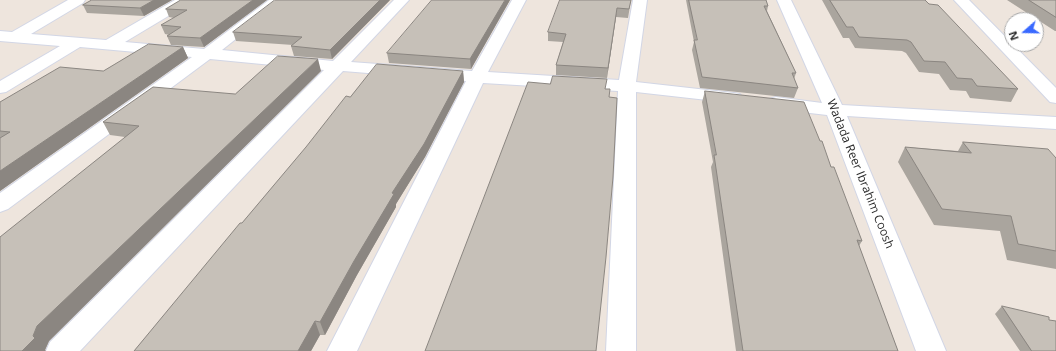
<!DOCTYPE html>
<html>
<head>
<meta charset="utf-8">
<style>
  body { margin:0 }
  #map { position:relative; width:1056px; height:351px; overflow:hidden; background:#eee5dd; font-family:"Open Sans",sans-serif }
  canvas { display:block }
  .north { position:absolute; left:1004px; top:12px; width:40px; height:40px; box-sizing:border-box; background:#fff; border:1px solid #aaa; border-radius:50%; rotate:250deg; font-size:11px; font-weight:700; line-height:16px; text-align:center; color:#2b2b2b }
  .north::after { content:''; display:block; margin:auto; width:14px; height:18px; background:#3969ff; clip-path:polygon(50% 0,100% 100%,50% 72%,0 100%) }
</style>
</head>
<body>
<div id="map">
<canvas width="1056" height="351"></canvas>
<div class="north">N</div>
</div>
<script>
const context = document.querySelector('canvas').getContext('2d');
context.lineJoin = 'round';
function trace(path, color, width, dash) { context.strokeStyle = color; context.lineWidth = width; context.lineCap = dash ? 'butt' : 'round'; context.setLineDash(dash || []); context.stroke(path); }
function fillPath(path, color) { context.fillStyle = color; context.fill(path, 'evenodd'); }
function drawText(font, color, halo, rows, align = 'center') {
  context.font = font + ' "Open Sans",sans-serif'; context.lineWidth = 4; context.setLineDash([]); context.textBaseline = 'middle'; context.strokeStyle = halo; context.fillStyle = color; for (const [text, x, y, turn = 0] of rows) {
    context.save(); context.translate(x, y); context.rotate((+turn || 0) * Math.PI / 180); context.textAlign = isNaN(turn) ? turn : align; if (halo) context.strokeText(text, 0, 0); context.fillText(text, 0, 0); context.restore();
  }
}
const street = new Path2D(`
  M 68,0 L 85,0 L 83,3 L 31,34 L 106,40 L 175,0 L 192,0 L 190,3 L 125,42 L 204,49 L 269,0 L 285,0 L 222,50 L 333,61 L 394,0 L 409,0 L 351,62 L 472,71 L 512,0 L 526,0 L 488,72 L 619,80 L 633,0 L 647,0 L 636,82 L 734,93 L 740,94 L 743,98 L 740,102 L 734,103 L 636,92 L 636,351 L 606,351 L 618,91 L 483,83 L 357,351 L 327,351 L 466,81 L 343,71 L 80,351 L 46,351 L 50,342 L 324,70 L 210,59 L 8,209 L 0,212 L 0,193 L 192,57 L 80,47 L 6,92 L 0,93 L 0,81 L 60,46 L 0,41 L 0,31 L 12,32 Z
  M 777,0 L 791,0 L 842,105 L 1056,117 L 1056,129 L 847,116 L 946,351 L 916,351 L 827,115 L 776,109 L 769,107 L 767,103 L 769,99 L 776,97 L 822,103 Z
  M 954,0 L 969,0 L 1056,88 L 1056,103 L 1050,102 Z`);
trace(street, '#d2d6e5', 2);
fillPath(street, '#fff');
fillPath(new Path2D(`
  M 92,0 L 172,0 L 144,16 L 87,13 L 83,5 Z
  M 181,0 L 267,0 L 204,47 L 171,45 L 167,36 L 169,35 L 165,34 L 161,25 L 174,18 L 169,17 L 166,9 Z
  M 390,0 L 332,59 L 294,56 L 291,46 L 293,45 L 236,41 L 233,32 Z
  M 510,0 L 471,69 L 389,63 L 387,53 Z
  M 631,0 L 628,18 L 616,17 L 607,78 L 556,75 L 556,65 L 563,42 L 548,41 L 548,32 Z
  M 686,0 L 766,0 L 768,6 L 767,11 L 796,73 L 794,79 L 798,88 L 794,98 L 700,88 L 692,50 L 694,42 Z
  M 822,0 L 925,0 L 1018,89 L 1011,102 L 970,98 L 966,91 L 950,90 L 939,74 L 919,72 L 906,53 L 902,51 L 855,48 L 849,38 L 843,38 Z
  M 1007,0 L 1056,0 L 1056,31 L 1055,31 Z
  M 183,47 L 188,58 L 0,191 L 0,102 Z
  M 321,71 L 49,341 L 45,350 L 0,351 L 125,137 L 110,135 L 103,122 L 235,94 Z
  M 463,71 L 464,82 L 425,157 L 396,204 L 396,207 L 357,275 L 325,335 L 320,335 L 311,351 L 134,351 L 242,223 L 350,97 Z
  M 705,91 L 820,141 L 831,167 L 862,241 L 859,246 L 898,351 L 736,351 L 711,167 L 713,162 L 702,102 Z
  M 963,142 L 1056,158 L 1056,269 L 1007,260 L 1000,231 L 934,225 L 898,162 L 905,147 L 958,151 Z
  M 1002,306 L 1056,351 L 1020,351 L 995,314 Z`), '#aaa59e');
fillPath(new Path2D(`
  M 154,0 L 172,0 L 144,16 L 140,8 Z
  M 253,0 L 267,0 L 204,47 L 200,38 Z
  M 380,0 L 390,0 L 332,59 L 330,50 Z
  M 505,0 L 510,0 L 471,69 L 470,59 Z
  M 617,8 L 616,17 L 607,78 L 608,68 Z
  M 183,47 L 188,58 L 0,191 L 0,171 Z
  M 318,59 L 321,71 L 49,341 L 45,350 L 46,351 L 22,351 L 33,336 L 37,326 Z
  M 463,71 L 464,82 L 425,157 L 396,204 L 396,207 L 357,275 L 325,335 L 320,322 L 392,193 Z
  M 315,321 L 320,335 L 311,351 L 298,351 Z`), '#8b8681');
const building = new Path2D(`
  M 92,0 L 154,0 L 140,8 L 83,5 Z
  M 181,0 L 253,0 L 200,38 L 167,36 L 181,27 L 161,25 L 187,10 L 166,9 Z
  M 275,0 L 380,0 L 330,50 L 291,46 L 302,37 L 233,32 Z
  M 432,0 L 505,0 L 470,59 L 387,53 Z
  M 560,0 L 631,0 L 629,9 L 617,8 L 608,68 L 556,65 L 566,34 L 548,32 Z
  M 689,0 L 766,0 L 768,6 L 764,6 L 796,73 L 792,73 L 798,88 L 702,77 L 694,40 L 697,40 Z
  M 830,0 L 925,0 L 929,4 L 938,5 L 1018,89 L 977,86 L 972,79 L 957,78 L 945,62 L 924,61 L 911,42 L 907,40 L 859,37 L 853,27 L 847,27 Z
  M 1029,0 L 1056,0 L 1056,17 Z
  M 149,44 L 183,47 L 0,171 L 0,138 L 10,132 L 0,131 L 0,102 L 60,67 L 103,71 Z
  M 278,56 L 318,59 L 37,326 L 33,336 L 35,338 L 22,351 L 0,351 L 0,237 L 139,126 L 103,122 L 153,87 L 235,94 Z
  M 377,64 L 463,71 L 424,144 L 392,193 L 394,194 L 354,261 L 320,322 L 315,321 L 298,351 L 134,351 L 240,223 L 242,223 L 306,147 L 346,96 L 350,97 Z
  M 553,76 L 607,79 L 605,89 L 610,89 L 609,97 L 617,98 L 613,177 L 606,257 L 596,351 L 425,351 L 528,82 L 550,84 Z
  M 705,91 L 804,102 L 820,141 L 822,141 L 831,167 L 834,167 L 862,241 L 857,240 L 898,351 L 743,351 L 714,155 L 716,155 Z
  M 963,142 L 1048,149 L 1056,158 L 1056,251 L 1018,244 L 1011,216 L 942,209 L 905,147 L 971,153 Z
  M 1002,306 L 1049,317 L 1049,320 L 1056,321 L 1056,351 L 1032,351 Z`);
fillPath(building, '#c6c0b8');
trace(building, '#8b8681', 1);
drawText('12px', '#2b2b2b', '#fff', [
  ["Wadada Reer Ibrahim Coosh",860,174,68]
]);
</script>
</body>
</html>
